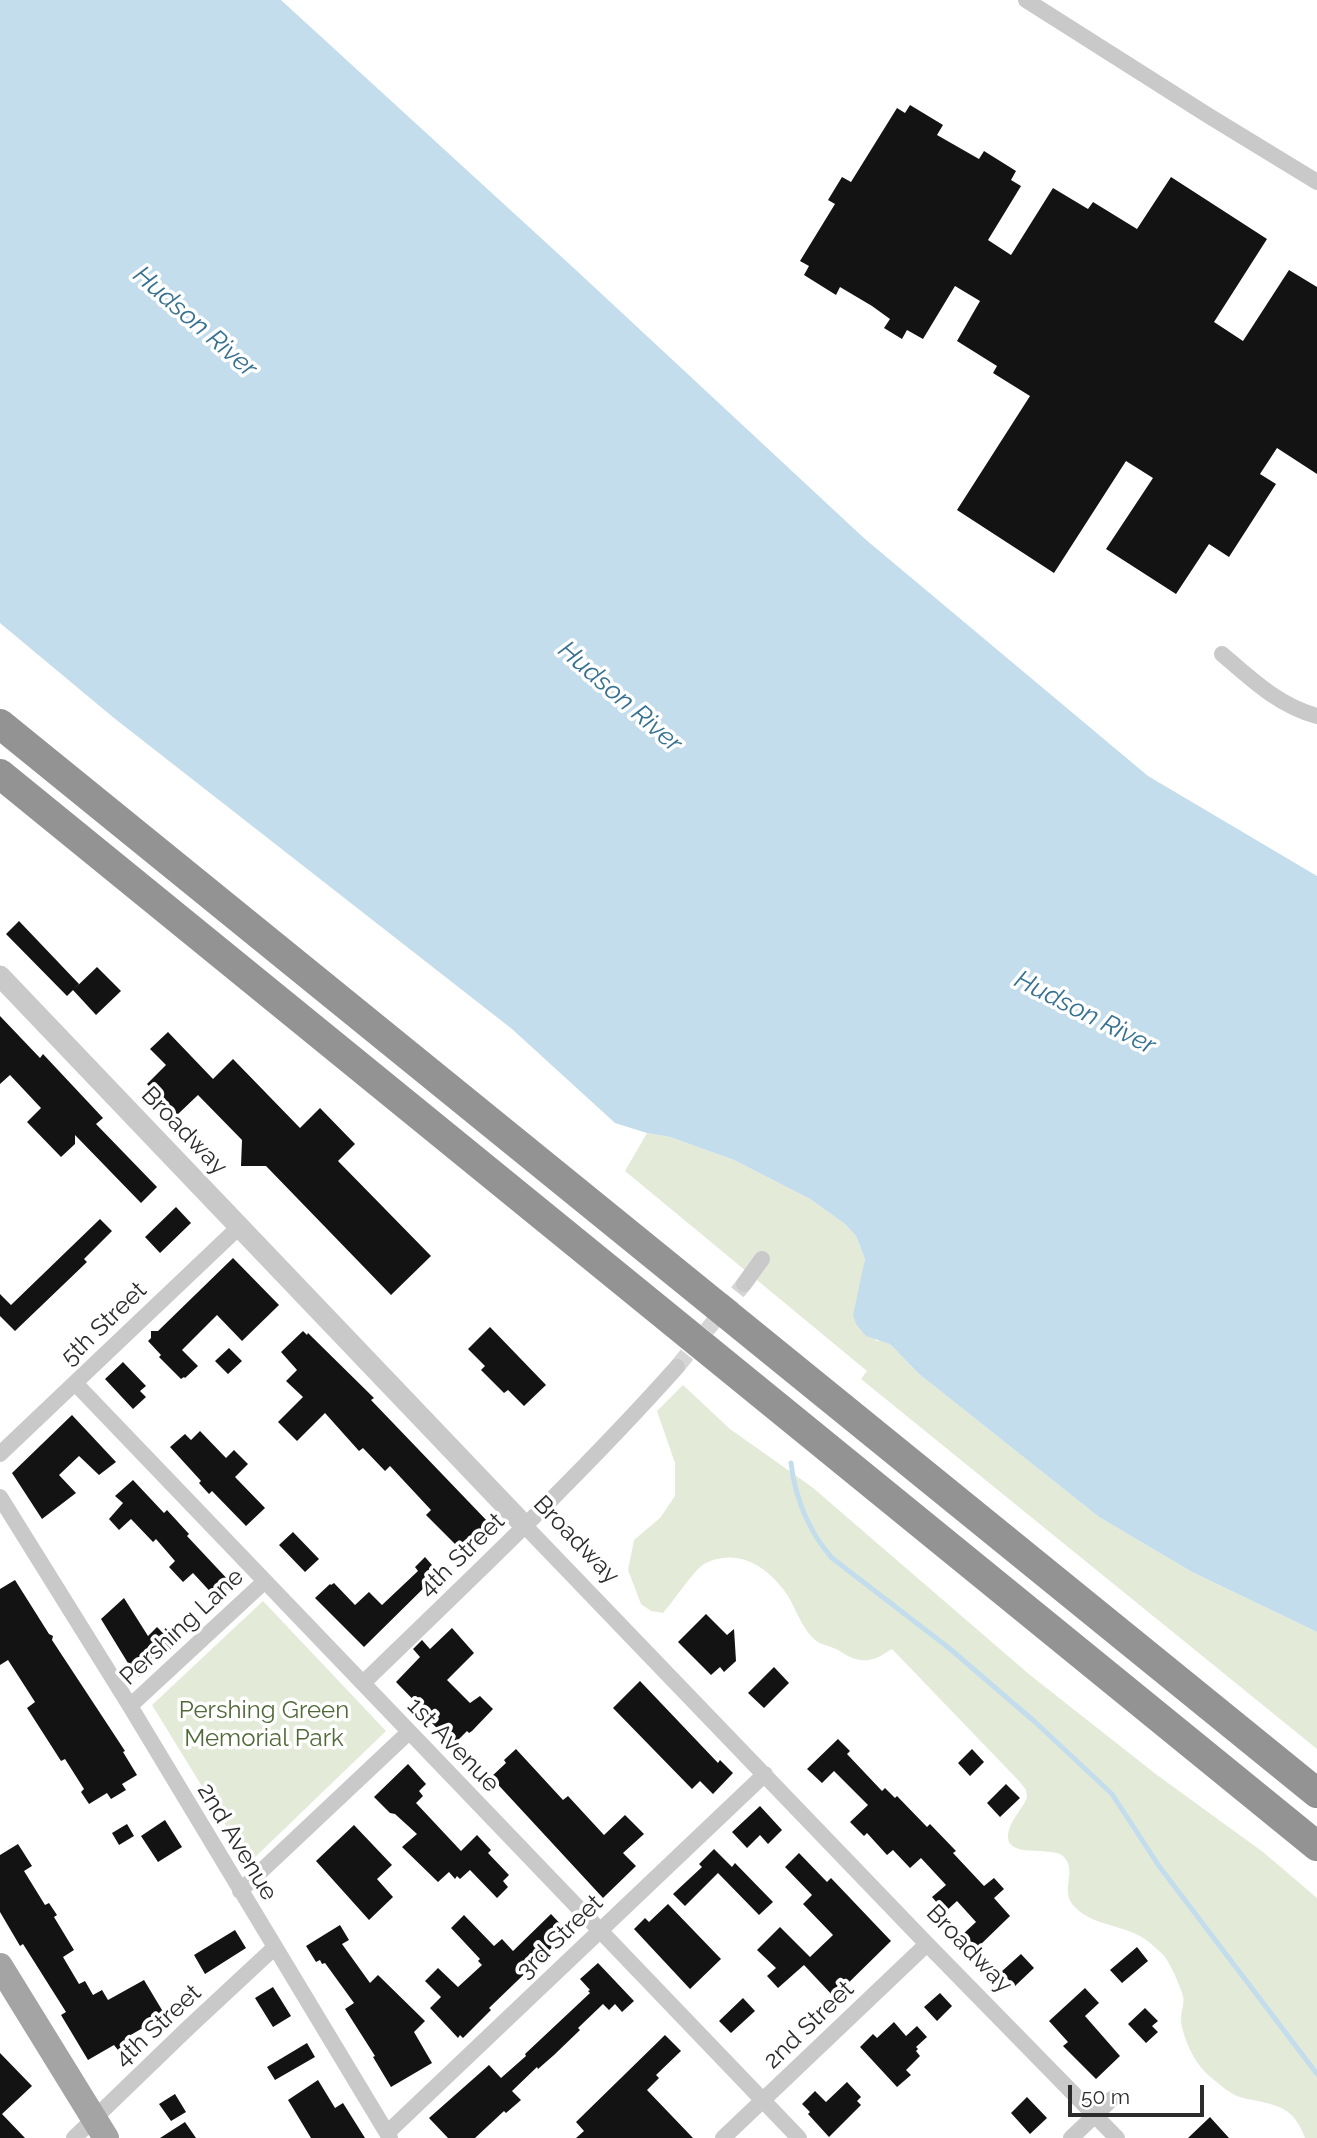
<!DOCTYPE html>
<html>
<head>
<meta charset="utf-8">
<style>
  body { margin:0 }
  #map { position:relative; width:1317px; height:2138px; overflow:hidden; background:#fff; font-family:Raleway,sans-serif }
  canvas { display:block }
  .scale { position:absolute; left:1068px; top:2085px; width:136px; height:32px; box-sizing:border-box; border:4px solid #2c2c2c; border-top:0; padding-left:9px; font-size:21px; line-height:24px; white-space:nowrap; color:#2c2c2c; -webkit-text-stroke:5px #fff; paint-order:stroke }
</style>
</head>
<body>
<div id="map">
<canvas width="1317" height="2138"></canvas>
<div class="scale">50 m</div>
</div>
<script>
const context = document.querySelector('canvas').getContext('2d');
context.lineJoin = 'round';
function fillPath(path, color) { context.fillStyle = color; context.fill(path, 'evenodd'); }
function trace(path, color, width, dash) { context.strokeStyle = color; context.lineWidth = width; context.lineCap = dash ? 'butt' : 'round'; context.setLineDash(dash || []); context.stroke(path); }
function drawText(font, color, halo, rows, align = 'center') {
  context.font = font + ' Raleway,sans-serif'; context.lineWidth = 7; context.setLineDash([]); context.textBaseline = 'middle'; context.strokeStyle = halo; context.fillStyle = color; for (const [text, x, y, turn = 0] of rows) {
    context.save(); context.translate(x, y); context.rotate((+turn || 0) * Math.PI / 180); context.textAlign = isNaN(turn) ? turn : align; if (halo) context.strokeText(text, 0, 0); context.fillText(text, 0, 0); context.restore();
  }
}
fillPath(new Path2D(`
  M 647,1133 L 670,1137 L 734,1160 L 810,1199 L 845,1224 L 856,1236 L 865,1259 L 862,1277 L 876,1341 L 882,1340 L 890,1344 L 919,1374 L 1099,1517 L 1192,1572 L 1317,1632 L 1317,1749 L 861,1379 L 867,1371 L 625,1171 Z
  M 683,1385 L 730,1429 L 812,1487 L 1030,1675 L 1157,1775 L 1263,1852 L 1317,1898 L 1317,2138 L 1305,2138 C 1294,2109 1282,2106 1253,2100 C 1248,2099 1242,2098 1237,2096 C 1228,2092 1215,2081 1207,2074 C 1194,2062 1184,2040 1181,2022 C 1180,2014 1185,2004 1183,1996 C 1181,1987 1170,1964 1165,1957 C 1161,1952 1154,1947 1149,1942 C 1127,1924 1091,1927 1073,1905 C 1060,1889 1078,1870 1063,1856 C 1051,1845 1000,1861 1009,1830 C 1012,1819 1022,1809 1027,1798 L 1026,1790 L 1019,1781 L 892,1649 C 886,1652 879,1658 873,1659 C 859,1663 849,1657 838,1650 C 831,1646 820,1645 814,1639 C 801,1627 796,1608 786,1593 C 767,1566 737,1547 704,1564 C 694,1570 673,1602 663,1613 L 651,1611 L 641,1604 L 628,1570 L 634,1540 L 660,1518 L 675,1496 L 675,1463 L 657,1411 Z
  M 263,1601 L 386,1731 L 249,1863 L 152,1705 Z`), '#e3ebd8');
fillPath(new Path2D(`
  M 0,0 L 281,0 L 577,271 L 865,539 L 1148,776 L 1317,876 L 1317,1632 L 1192,1572 L 1099,1517 L 919,1374 L 890,1344 L 866,1336 L 856,1324 L 853,1315 L 865,1259 L 856,1236 L 845,1224 L 810,1199 L 734,1160 L 670,1137 L 647,1133 L 615,1123 L 512,1029 L 114,718 L 0,623 Z`), '#c3ddec');
trace(new Path2D(`
  M 791,1463 C 795,1498 809,1532 832,1558 L 949,1648 L 1034,1721 L 1112,1794 L 1159,1866 L 1317,2074`), '#c3ddec', 5);
fillPath(new Path2D(`
  M 910,105 L 943,125 L 937,135 L 979,159 L 984,151 L 1016,171 L 1011,180 L 1021,186 L 988,240 L 1011,255 L 1053,188 L 1088,209 L 1093,202 L 1137,229 L 1171,177 L 1267,239 L 1214,322 L 1243,341 L 1289,270 L 1317,287 L 1317,474 L 1277,448 L 1260,474 L 1276,484 L 1229,557 L 1209,544 L 1176,594 L 1106,549 L 1153,478 L 1126,461 L 1054,573 L 957,510 L 1030,396 L 993,373 L 997,366 L 957,341 L 980,301 L 955,286 L 923,339 L 907,330 L 902,339 L 884,328 L 890,319 L 872,306 L 840,287 L 836,295 L 804,275 L 809,266 L 800,261 L 835,204 L 828,200 L 842,177 L 851,182 L 897,108 L 905,113 Z
  M 19,921 L 79,984 L 67,996 L 6,934 Z
  M 97,967 L 121,991 L 96,1015 L 73,990 Z
  M 0,1016 L 40,1058 L 43,1054 L 103,1118 L 96,1124 L 157,1187 L 141,1203 L 75,1135 L 75,1144 L 61,1157 L 27,1122 L 41,1108 L 10,1075 L 0,1084 Z
  M 168,1032 L 213,1079 L 233,1059 L 300,1128 L 320,1108 L 355,1144 L 338,1161 L 431,1256 L 391,1295 L 266,1166 L 241,1166 L 242,1140 L 198,1095 L 177,1115 L 147,1084 L 166,1065 L 150,1049 Z
  M 176,1207 L 191,1223 L 160,1253 L 145,1237 Z
  M 100,1219 L 112,1231 L 84,1259 L 87,1262 L 15,1331 L 0,1316 L 0,1294 L 11,1305 Z
  M 233,1258 L 279,1305 L 242,1341 L 217,1315 L 182,1350 L 198,1366 L 185,1378 L 184,1377 L 181,1379 L 159,1357 L 161,1355 L 148,1341 L 151,1338 L 151,1331 L 158,1331 Z
  M 490,1327 L 546,1385 L 524,1406 L 508,1390 L 504,1393 L 481,1370 L 485,1366 L 468,1349 Z
  M 303,1331 L 307,1335 L 308,1333 L 374,1398 L 371,1400 L 490,1524 L 467,1547 L 465,1545 L 461,1550 L 426,1515 L 431,1510 L 390,1466 L 385,1471 L 363,1448 L 359,1451 L 325,1413 L 297,1441 L 278,1422 L 303,1397 L 286,1381 L 297,1370 L 281,1352 Z
  M 229,1348 L 242,1361 L 228,1374 L 215,1361 Z
  M 123,1362 L 146,1386 L 140,1391 L 146,1397 L 133,1409 L 105,1379 Z
  M 72,1415 L 116,1462 L 99,1475 L 79,1456 L 59,1475 L 76,1493 L 42,1519 L 12,1473 Z
  M 200,1431 L 226,1458 L 234,1450 L 248,1464 L 235,1477 L 265,1508 L 246,1526 L 212,1491 L 209,1494 L 199,1483 L 201,1481 L 170,1447 L 185,1434 L 191,1440 Z
  M 133,1480 L 164,1513 L 167,1510 L 189,1534 L 187,1536 L 232,1584 L 217,1599 L 193,1573 L 183,1582 L 169,1567 L 175,1561 L 156,1539 L 153,1542 L 131,1519 L 119,1530 L 109,1519 L 123,1503 L 115,1496 Z
  M 293,1532 L 319,1559 L 305,1572 L 279,1545 Z
  M 425,1557 L 439,1573 L 364,1647 L 315,1598 L 330,1584 L 331,1585 L 334,1583 L 355,1605 L 369,1592 L 382,1605 L 418,1571 L 415,1567 Z
  M 15,1580 L 49,1634 L 53,1636 L 52,1640 L 125,1751 L 123,1752 L 137,1775 L 122,1784 L 126,1790 L 111,1799 L 107,1793 L 89,1804 L 81,1792 L 84,1789 L 65,1759 L 61,1761 L 27,1708 L 35,1702 L 8,1660 L 0,1665 L 0,1589 Z
  M 124,1598 L 148,1636 L 157,1627 L 175,1645 L 139,1677 L 131,1668 L 101,1619 Z
  M 706,1614 L 727,1635 L 734,1629 L 736,1661 L 724,1672 L 720,1667 L 711,1675 L 678,1642 Z
  M 452,1628 L 474,1653 L 447,1680 L 470,1703 L 480,1696 L 493,1709 L 472,1731 L 469,1733 L 467,1731 L 453,1745 L 432,1723 L 434,1721 L 396,1682 L 420,1657 L 413,1649 L 422,1640 L 430,1649 Z
  M 774,1667 L 789,1683 L 764,1708 L 748,1693 Z
  M 640,1681 L 718,1763 L 720,1760 L 733,1773 L 713,1794 L 700,1781 L 692,1789 L 613,1708 Z
  M 838,1739 L 850,1751 L 847,1754 L 882,1791 L 885,1788 L 895,1798 L 897,1796 L 927,1827 L 930,1824 L 956,1851 L 953,1853 L 984,1886 L 994,1878 L 1004,1889 L 994,1898 L 1010,1916 L 977,1948 L 963,1934 L 976,1922 L 957,1901 L 945,1912 L 932,1897 L 946,1885 L 921,1858 L 910,1868 L 893,1850 L 887,1855 L 867,1833 L 864,1836 L 850,1822 L 868,1805 L 834,1771 L 822,1783 L 807,1769 Z
  M 516,1749 L 563,1800 L 568,1796 L 604,1835 L 625,1815 L 644,1834 L 623,1853 L 636,1866 L 603,1898 L 491,1777 L 506,1763 L 504,1760 Z
  M 972,1749 L 984,1762 L 970,1776 L 958,1763 Z
  M 408,1764 L 426,1784 L 419,1791 L 423,1796 L 416,1803 L 461,1851 L 477,1835 L 491,1850 L 488,1853 L 509,1875 L 503,1881 L 508,1887 L 497,1898 L 470,1870 L 460,1879 L 457,1876 L 455,1879 L 449,1872 L 438,1882 L 402,1847 L 417,1834 L 395,1814 L 390,1813 L 374,1797 Z
  M 1006,1784 L 1020,1798 L 1000,1817 L 987,1803 Z
  M 760,1806 L 782,1830 L 768,1844 L 760,1835 L 747,1848 L 732,1832 Z
  M 165,1820 L 182,1847 L 158,1862 L 141,1836 Z
  M 127,1824 L 134,1836 L 119,1845 L 112,1833 Z
  M 354,1825 L 392,1865 L 377,1879 L 393,1897 L 369,1920 L 316,1861 Z
  M 18,1844 L 32,1866 L 24,1871 L 45,1905 L 49,1903 L 57,1915 L 54,1917 L 74,1950 L 63,1957 L 79,1984 L 85,1981 L 93,1995 L 102,1990 L 108,2000 L 144,1980 L 165,2015 L 129,2036 L 132,2041 L 118,2050 L 114,2045 L 88,2060 L 61,2015 L 66,2012 L 23,1944 L 20,1946 L 0,1912 L 0,1855 Z
  M 714,1849 L 732,1867 L 735,1863 L 773,1902 L 759,1915 L 718,1873 L 685,1906 L 673,1894 L 702,1867 L 699,1864 Z
  M 799,1853 L 827,1882 L 831,1878 L 891,1941 L 834,1997 L 804,1965 L 778,1988 L 767,1976 L 776,1968 L 757,1950 L 780,1927 L 810,1957 L 833,1935 L 803,1904 L 812,1895 L 785,1867 Z
  M 668,1904 L 721,1959 L 690,1989 L 634,1929 L 645,1918 L 649,1922 Z
  M 551,1914 L 568,1932 L 489,2008 L 491,2010 L 463,2038 L 460,2035 L 458,2038 L 430,2008 L 441,1997 L 425,1981 L 438,1968 L 458,1987 L 482,1965 L 478,1961 L 480,1959 L 451,1928 L 464,1915 L 494,1946 L 502,1939 L 513,1951 Z
  M 340,1925 L 349,1940 L 342,1944 L 370,1983 L 378,1975 L 425,2021 L 414,2032 L 432,2063 L 391,2087 L 373,2057 L 375,2056 L 345,2009 L 354,2003 L 325,1963 L 322,1964 L 320,1960 L 316,1962 L 306,1946 Z
  M 235,1930 L 246,1948 L 205,1974 L 194,1955 Z
  M 1137,1947 L 1148,1961 L 1122,1983 L 1110,1970 Z
  M 1021,1954 L 1034,1968 L 1015,1986 L 1001,1972 Z
  M 598,1963 L 634,2001 L 622,2012 L 615,2004 L 609,2010 L 603,2004 L 578,2028 L 580,2030 L 554,2055 L 538,2069 L 537,2067 L 512,2091 L 521,2100 L 506,2113 L 504,2111 L 475,2138 L 448,2138 L 429,2118 L 489,2065 L 501,2078 L 526,2056 L 525,2054 L 590,1993 L 588,1991 L 590,1990 L 580,1979 Z
  M 273,1987 L 291,2016 L 273,2027 L 255,1998 Z
  M 1085,1988 L 1099,2003 L 1085,2016 L 1120,2056 L 1096,2079 L 1063,2046 L 1068,2042 L 1049,2021 Z
  M 940,1993 L 952,2006 L 937,2021 L 924,2007 Z
  M 743,1998 L 755,2011 L 731,2033 L 719,2021 Z
  M 1145,2008 L 1158,2021 L 1152,2026 L 1158,2032 L 1146,2043 L 1128,2024 Z
  M 894,2022 L 906,2036 L 917,2026 L 927,2037 L 916,2047 L 918,2049 L 916,2051 L 920,2056 L 906,2070 L 911,2075 L 897,2087 L 860,2047 L 873,2034 L 877,2038 Z
  M 665,2035 L 681,2051 L 656,2075 L 659,2078 L 647,2090 L 693,2138 L 576,2138 L 584,2131 L 576,2122 Z
  M 307,2043 L 315,2057 L 275,2080 L 267,2067 Z
  M 0,2053 L 32,2086 L 2,2114 L 25,2138 L 0,2138 Z
  M 318,2080 L 335,2108 L 343,2103 L 365,2138 L 311,2138 L 288,2100 Z
  M 847,2082 L 861,2097 L 857,2101 L 861,2105 L 829,2137 L 808,2114 L 810,2112 L 802,2104 L 815,2091 L 826,2102 Z
  M 175,2094 L 186,2112 L 171,2121 L 159,2104 Z
  M 1027,2097 L 1047,2118 L 1030,2134 L 1011,2113 Z
  M 1210,2117 L 1229,2138 L 1188,2138 Z
  M 185,2122 L 196,2138 L 160,2138 Z`), '#131313');
trace(new Path2D(`
  M 677,1367 L 744,1284`), '#d5d5d5', 16, [16, 8]);
trace(new Path2D(`
  M 1026,0 L 1209,116 L 1317,182
  M 1222,654 C 1251,679 1279,706 1317,716
  M 744,1284 L 762,1259
  M 75,1383 L 799,2138
  M 0,1454 L 239,1227
  M 0,1497 L 130,1706 L 390,2138
  M 525,1526 L 927,1944 L 1117,2138
  M 363,1683 C 469,1580 578,1478 677,1367
  M 130,1706 L 265,1581
  M 240,1891 L 409,1732
  M 387,2133 L 765,1774
  M 74,2138 L 188,2028 L 274,1948
  M 723,2138 L 927,1944
  M 1071,2138 L 1113,2098`), '#c9c9c9', 16);
trace(new Path2D(`
  M 0,976 L 525,1526`), '#c9c9c9', 21);
trace(new Path2D(`
  M 0,1966 L 106,2138`), '#a4a4a4', 26);
trace(new Path2D(`
  M 0,724 L 1317,1793
  M 0,774 L 1317,1846`), '#939393', 30);
drawText('24px', '#2c2c2c', '#fff', [
  ["Broadway",184,1131,46],
  ["5th Street",104,1324,-44],
  ["Broadway",576,1540,46],
  ["4th Street",462,1555,-44],
  ["Pershing Lane",182,1627,-43],
  ["1st Avenue",453,1745,46],
  ["2nd Avenue",237,1842,59],
  ["3rd Street",560,1937,-44],
  ["Broadway",969,1949,46],
  ["2nd Street",809,2025,-44],
  ["4th Street",158,2026,-43]
]);
drawText('24px', '#516938', '#fff', [
  ["Pershing Green",264,1711],
  ["Memorial Park",264,1739]
]);
drawText('italic 26px', '#377190', '#fff', [
  ["Hudson River",195,322,41],
  ["Hudson River",620,697,41],
  ["Hudson River",1085,1013,27]
]);
</script>
</body>
</html>
